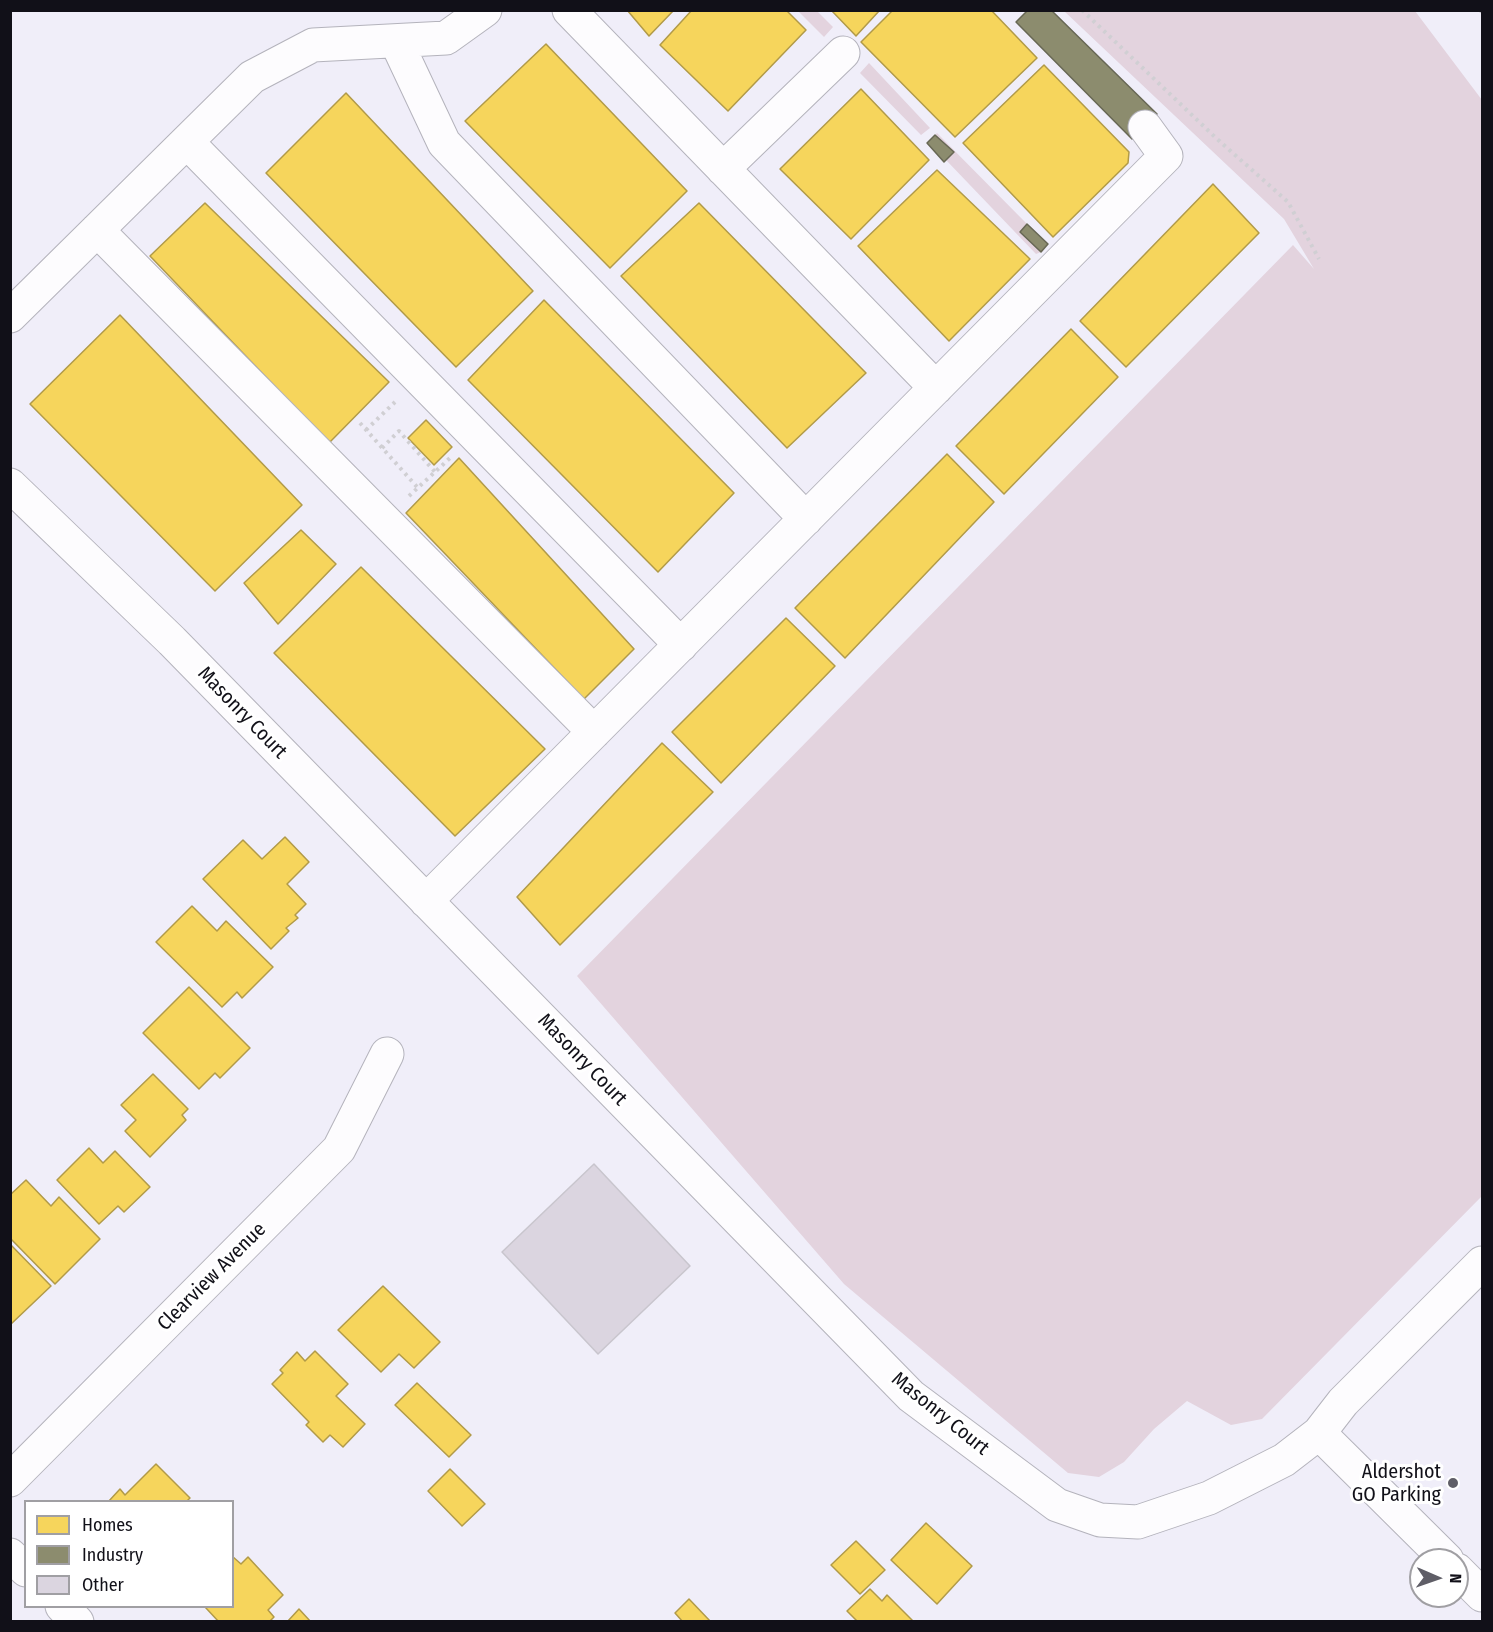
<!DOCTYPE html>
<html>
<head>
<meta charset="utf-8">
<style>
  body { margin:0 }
  #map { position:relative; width:1493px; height:1632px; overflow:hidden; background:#f0eef9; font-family:"Fira Sans Condensed",sans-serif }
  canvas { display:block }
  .frame { position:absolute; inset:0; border:12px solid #111018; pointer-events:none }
  .legend { position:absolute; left:24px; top:1500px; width:210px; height:108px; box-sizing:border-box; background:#fff; border:2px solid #a09fa3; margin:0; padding:8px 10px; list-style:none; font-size:18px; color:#111018 }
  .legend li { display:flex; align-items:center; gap:12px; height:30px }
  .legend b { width:30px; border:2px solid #a09fa3 }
  .north { position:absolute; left:1409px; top:1548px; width:60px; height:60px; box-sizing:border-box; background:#fff; border:2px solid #a09fa3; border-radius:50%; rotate:92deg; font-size:16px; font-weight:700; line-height:24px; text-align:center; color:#111018 }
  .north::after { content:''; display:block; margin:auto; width:21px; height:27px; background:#5f5e67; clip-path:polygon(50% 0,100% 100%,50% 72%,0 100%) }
</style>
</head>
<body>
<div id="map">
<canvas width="1493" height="1632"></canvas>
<div class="frame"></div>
<ul class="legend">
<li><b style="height:16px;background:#f6d55c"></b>Homes</li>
<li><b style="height:16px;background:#8c8c6e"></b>Industry</li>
<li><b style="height:16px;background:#dbd5e0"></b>Other</li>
</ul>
<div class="north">N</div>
</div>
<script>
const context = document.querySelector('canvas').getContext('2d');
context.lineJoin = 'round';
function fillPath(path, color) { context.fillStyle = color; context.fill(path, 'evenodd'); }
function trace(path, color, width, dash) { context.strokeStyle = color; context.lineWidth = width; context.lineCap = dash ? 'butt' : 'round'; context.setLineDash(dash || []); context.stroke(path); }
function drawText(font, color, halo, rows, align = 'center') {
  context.font = font + ' "Fira Sans Condensed",sans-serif'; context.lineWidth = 6; context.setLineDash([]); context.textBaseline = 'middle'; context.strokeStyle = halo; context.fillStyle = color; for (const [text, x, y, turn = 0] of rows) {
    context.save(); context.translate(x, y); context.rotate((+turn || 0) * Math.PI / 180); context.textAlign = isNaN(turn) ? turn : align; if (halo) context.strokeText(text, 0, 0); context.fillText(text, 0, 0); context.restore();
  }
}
fillPath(new Path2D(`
  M 798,11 L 817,11 L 833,27 L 824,37 Z
  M 1064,11 L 1415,11 L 1482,100 L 1482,1196 L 1262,1419 L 1231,1425 L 1187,1401 L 1154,1429 L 1124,1462 L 1099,1477 L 1068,1473 L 844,1284 L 577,976 L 1293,245 L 1314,269 L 1284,219 Z
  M 869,63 L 930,128 L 921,135 L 860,73 Z
  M 937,133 L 1027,224 L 1021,232 L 1041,252 L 1036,254 L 946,160 L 954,152 L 935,135 Z`), '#e3d3de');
const homes = new Path2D(`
  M 627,10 L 674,10 L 649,36 Z
  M 692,10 L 786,10 L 806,30 L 728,111 L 660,45 Z
  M 831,10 L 880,10 L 856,36 Z
  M 893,10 L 991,10 L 1037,58 L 955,137 L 861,42 Z
  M 546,44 L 687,191 L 610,268 L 465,121 Z
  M 1044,65 L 1129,152 L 1128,163 L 1053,237 L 963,143 Z
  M 861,89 L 929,160 L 851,239 L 780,169 Z
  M 346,93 L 533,291 L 456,367 L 266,173 Z
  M 937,170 L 1030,259 L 949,341 L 858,246 Z
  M 1213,184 L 1259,233 L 1126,367 L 1080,321 Z
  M 205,203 L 389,382 L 329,443 L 150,256 Z
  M 699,203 L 866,373 L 787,448 L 621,276 Z
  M 544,300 L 734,493 L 658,572 L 468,380 Z
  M 120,315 L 302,505 L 215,591 L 30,404 Z
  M 1071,329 L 1118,377 L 1004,494 L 956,446 Z
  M 426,420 L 452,447 L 434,465 L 408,438 Z
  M 947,454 L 994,502 L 845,658 L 795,608 Z
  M 459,458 L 634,649 L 584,699 L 406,513 Z
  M 301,530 L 336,564 L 278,624 L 244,583 Z
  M 361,567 L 545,749 L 455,836 L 274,653 Z
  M 786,618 L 835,666 L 721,783 L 672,732 Z
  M 662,743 L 713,792 L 560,945 L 517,897 Z
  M 285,837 L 309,862 L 287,884 L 306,904 L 295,915 L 298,918 L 286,928 L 289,931 L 271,949 L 203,879 L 243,840 L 262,859 Z
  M 192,906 L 217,931 L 226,921 L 273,967 L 242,998 L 237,992 L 222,1007 L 156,942 Z
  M 189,987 L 250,1048 L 220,1078 L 215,1073 L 199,1089 L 143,1033 Z
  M 153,1074 L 188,1109 L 182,1115 L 186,1120 L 150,1157 L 125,1131 L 136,1120 L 121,1105 Z
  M 89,1148 L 103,1163 L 115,1151 L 150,1187 L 124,1212 L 118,1206 L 99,1224 L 57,1180 Z
  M 26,1180 L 51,1206 L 59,1197 L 100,1239 L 55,1284 L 10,1238 L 10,1195 Z
  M 10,1244 L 51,1286 L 10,1325 Z
  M 383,1286 L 440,1342 L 414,1368 L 399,1354 L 381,1372 L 338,1330 Z
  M 315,1351 L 348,1384 L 336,1396 L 365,1424 L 343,1447 L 330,1435 L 323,1442 L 306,1425 L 309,1422 L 272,1384 L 283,1373 L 280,1370 L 297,1352 L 305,1361 Z
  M 417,1383 L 471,1435 L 449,1457 L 395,1405 Z
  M 156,1464 L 190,1498 L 186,1502 L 108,1502 L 120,1489 L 125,1495 Z
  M 450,1469 L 485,1504 L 462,1526 L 428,1491 Z
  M 926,1523 L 972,1566 L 937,1604 L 891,1560 Z
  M 856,1541 L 885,1570 L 860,1594 L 831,1565 Z
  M 232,1556 L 241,1564 L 248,1557 L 283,1595 L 268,1610 L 274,1617 L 269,1622 L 219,1622 L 205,1607 L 232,1606 Z
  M 870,1589 L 882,1601 L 887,1595 L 914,1622 L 858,1622 L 847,1611 Z
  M 689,1599 L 711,1622 L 683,1622 L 675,1613 Z
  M 299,1609 L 311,1622 L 287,1622 Z`);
fillPath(homes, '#f6d55c');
trace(homes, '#b19a48', 1.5);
const industry = new Path2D(`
  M 1028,10 L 1051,10 L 1157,114 L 1132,139 L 1016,22 Z
  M 935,135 L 954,152 L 944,162 L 927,143 Z
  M 1027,224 L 1048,244 L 1041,252 L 1020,232 Z`);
fillPath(industry, '#8c8c6e');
trace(industry, '#676754', 1.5);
const building = new Path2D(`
  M 594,1164 L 690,1266 L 598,1354 L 502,1252 Z`);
fillPath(building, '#dbd5e0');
trace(building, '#c8c5cd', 1.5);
const minor = new Path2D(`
  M 569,10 L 936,388
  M 396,41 L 444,143 L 806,519
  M 187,142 L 681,645
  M 723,169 L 843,53
  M 97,230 L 594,732
  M 10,316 L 252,77 L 313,45 L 446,38 L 485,10
  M 10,485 L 172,641 L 911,1396 L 1057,1505 L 1100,1520 L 1138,1522 L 1209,1498 L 1284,1460 L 1319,1433 L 1343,1402 L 1482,1263
  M 426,901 L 1166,156 L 1145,127
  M 1319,1433 L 1447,1560
  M 10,1480 L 339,1149 L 387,1054
  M 10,1555 L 26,1570
  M 1457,1570 L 1482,1595
  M 62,1606 L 77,1622`);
trace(minor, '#b4b3bc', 35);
trace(new Path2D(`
  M 1082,10 L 1216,138 L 1288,202 L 1319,259
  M 360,423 L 418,488
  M 366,430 L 395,402
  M 382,448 L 399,431 L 435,472
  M 409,496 L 450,458`), '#d0cfd3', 4, [3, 4.5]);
trace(minor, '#fdfcfe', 33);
trace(new Path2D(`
  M 1481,10 L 1482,12`), '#bab9bd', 4.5, [12, 6]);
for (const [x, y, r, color] of [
  [1453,1483,6,"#5f5e67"]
]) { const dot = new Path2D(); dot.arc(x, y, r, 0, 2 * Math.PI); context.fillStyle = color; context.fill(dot); trace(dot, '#fff', 2); }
drawText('20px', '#111018', '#fff', [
  ["Masonry Court",242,713,46],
  ["Masonry Court",582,1060,46],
  ["Clearview Avenue",212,1277,-45],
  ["Masonry Court",940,1414,39]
]);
drawText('20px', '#111018', '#fff', [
  ["Aldershot",1441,1472],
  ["GO Parking",1441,1495]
], 'right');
</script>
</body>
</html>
